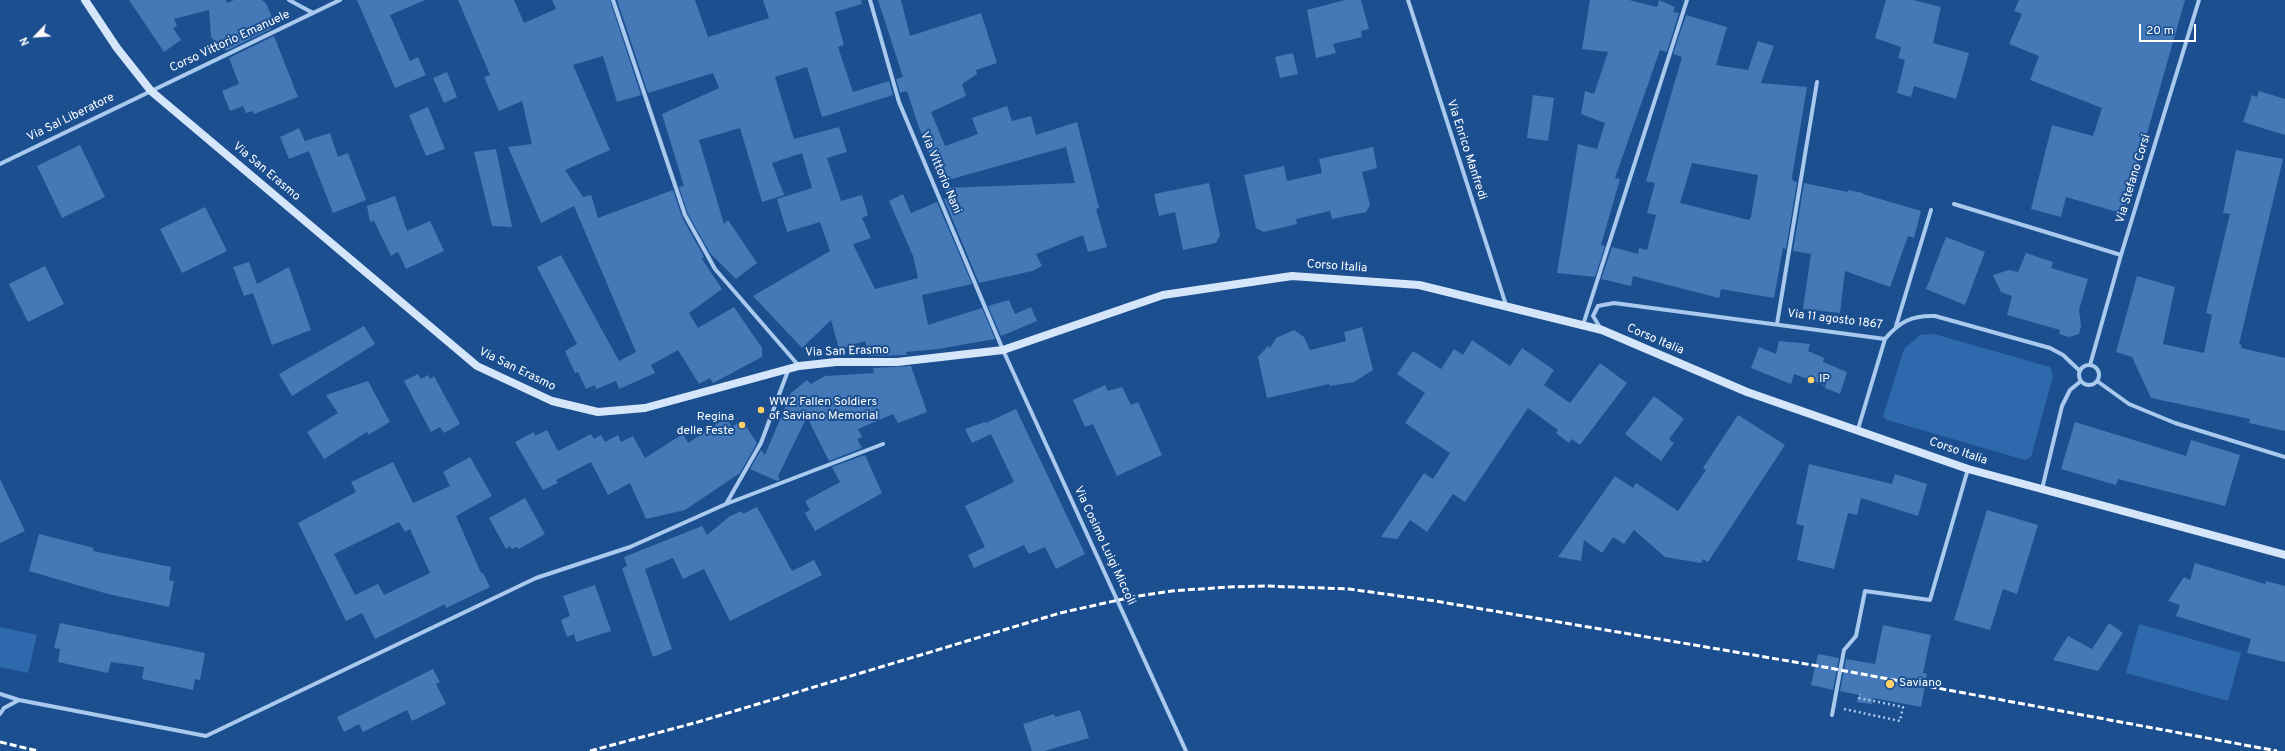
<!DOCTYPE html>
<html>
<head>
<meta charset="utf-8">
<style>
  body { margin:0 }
  #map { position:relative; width:2285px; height:751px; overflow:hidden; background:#1b4f8f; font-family:Overpass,sans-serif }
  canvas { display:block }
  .north { position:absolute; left:16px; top:16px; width:40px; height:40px; -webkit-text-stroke:3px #1b4f8f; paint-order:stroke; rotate:245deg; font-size:11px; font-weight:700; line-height:16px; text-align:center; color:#fff }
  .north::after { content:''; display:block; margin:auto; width:14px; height:18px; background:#fff; clip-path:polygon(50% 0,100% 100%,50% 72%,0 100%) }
  .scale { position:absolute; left:2139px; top:24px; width:57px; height:18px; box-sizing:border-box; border:2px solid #fff; border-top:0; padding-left:5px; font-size:12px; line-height:14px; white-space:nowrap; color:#fff; -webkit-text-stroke:3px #1b4f8f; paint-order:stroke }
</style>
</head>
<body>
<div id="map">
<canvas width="2285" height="751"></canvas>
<div class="north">N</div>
<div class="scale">20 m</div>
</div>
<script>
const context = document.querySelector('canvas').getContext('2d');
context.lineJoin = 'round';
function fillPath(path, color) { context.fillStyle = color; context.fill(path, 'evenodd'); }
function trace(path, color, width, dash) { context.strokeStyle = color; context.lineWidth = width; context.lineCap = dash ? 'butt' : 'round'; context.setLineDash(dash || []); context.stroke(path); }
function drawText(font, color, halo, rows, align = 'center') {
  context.font = font + ' Overpass,sans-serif'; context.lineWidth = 4; context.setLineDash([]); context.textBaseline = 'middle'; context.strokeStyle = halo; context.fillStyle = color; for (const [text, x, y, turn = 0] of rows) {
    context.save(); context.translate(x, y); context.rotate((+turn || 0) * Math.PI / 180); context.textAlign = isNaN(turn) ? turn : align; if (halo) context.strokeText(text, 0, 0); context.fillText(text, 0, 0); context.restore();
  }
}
fillPath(new Path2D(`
  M 1934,334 L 2050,367 L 2053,376 L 2031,457 L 2025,460 L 1887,420 L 1883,416 L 1904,349 L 1920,335 Z
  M 2139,624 L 2241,653 L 2228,701 L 2126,673 Z
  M 0,627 L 37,635 L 28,673 L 0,667 Z`), '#2e69ad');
fillPath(new Path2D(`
  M 129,0 L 226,0 L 227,3 L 234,0 L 262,0 L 266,3 L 274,22 L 269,24 L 271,29 L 226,51 L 223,43 L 216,42 L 211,37 L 209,10 L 213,9 L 174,19 L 177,26 L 173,28 L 181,40 L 164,52 Z
  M 357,0 L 425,0 L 390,15 L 410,61 L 418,57 L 426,75 L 395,88 Z
  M 458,0 L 514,0 L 524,23 L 556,9 L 552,0 L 610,0 L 641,95 L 617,102 L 603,56 L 573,65 L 610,150 L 565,170 L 583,197 L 591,195 L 598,218 L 673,190 L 682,217 L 704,257 L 702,259 L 722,289 L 689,313 L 698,328 L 734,307 L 762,348 L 762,357 L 713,383 L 710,378 L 699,384 L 678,350 L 651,365 L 655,373 L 619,389 L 616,381 L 596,389 L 595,385 L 586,389 L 578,372 L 575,373 L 565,351 L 577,344 L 537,267 L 561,255 L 619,361 L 636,352 L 574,206 L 541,223 L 508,147 L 532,144 L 522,101 L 499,111 L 484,77 L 490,75 Z
  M 617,0 L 695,0 L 708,37 L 769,18 L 763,0 L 861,0 L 862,4 L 835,12 L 844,45 L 838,47 L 853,92 L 889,81 L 893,95 L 822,117 L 807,67 L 775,77 L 794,139 L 839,127 L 847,152 L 827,158 L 841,201 L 862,195 L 868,215 L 862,218 L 871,238 L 853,244 L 875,289 L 918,278 L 913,256 L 889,201 L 903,194 L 911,213 L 937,202 L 972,284 L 922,295 L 928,325 L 982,308 L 995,339 L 938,349 L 906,352 L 907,355 L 870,356 L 865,341 L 839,349 L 831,320 L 802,348 L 753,296 L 830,251 L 820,222 L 787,232 L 777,199 L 812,188 L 802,153 L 772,163 L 784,195 L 762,202 L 740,128 L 699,140 L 724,224 L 728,220 L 757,263 L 736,279 L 710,253 L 688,214 L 679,187 L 684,186 L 662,114 L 719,88 L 713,73 L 648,93 Z
  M 878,0 L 901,0 L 910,36 L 981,13 L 997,63 L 976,70 L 977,74 L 962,84 L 966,96 L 931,112 L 945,146 L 978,134 L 972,118 L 1007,106 L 1012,121 L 1031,116 L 1036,135 L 1077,122 L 1099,208 L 1096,209 L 1107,247 L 1088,252 L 1083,235 L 1036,254 L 1042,266 L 1032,271 L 979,283 L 944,199 L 948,198 L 944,188 L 1075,183 L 1066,147 L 941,182 L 918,125 L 907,91 L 900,93 L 896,79 L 903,77 Z
  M 1345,0 L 1361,0 L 1369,29 L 1361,31 L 1362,37 L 1333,44 L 1336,53 L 1316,58 L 1307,10 Z
  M 1590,0 L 1629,0 L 1657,7 L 1659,0 L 1675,7 L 1673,12 L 1679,13 L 1667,52 L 1660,50 L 1615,178 L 1620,179 L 1601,245 L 1605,246 L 1595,277 L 1557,273 L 1578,144 L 1597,149 L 1605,123 L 1581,114 L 1585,91 L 1594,94 L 1608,52 L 1582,49 Z
  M 1886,0 L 1913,0 L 1941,7 L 1933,43 L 1969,53 L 1956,99 L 1914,86 L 1911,97 L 1897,93 L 1905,60 L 1898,58 L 1901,47 L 1875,38 Z
  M 2019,0 L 2185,0 L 2124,214 L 2066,197 L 2061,217 L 2031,209 L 2052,125 L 2093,136 L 2102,108 L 2030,80 L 2039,56 L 2009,44 L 2022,14 L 2014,11 Z
  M 1686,15 L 1727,27 L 1716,65 L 1748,70 L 1758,41 L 1774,46 L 1761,83 L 1807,87 L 1792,177 L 1793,181 L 1797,182 L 1786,249 L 1783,248 L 1774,298 L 1721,289 L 1719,298 L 1633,276 L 1631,286 L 1601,279 L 1612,247 L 1638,254 L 1639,248 L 1647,250 L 1656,215 L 1647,213 L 1655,183 L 1646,181 L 1682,57 L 1673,54 ZM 1692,163 L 1758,175 L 1751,217 L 1749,220 L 1680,203 Z
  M 274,36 L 298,97 L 254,114 L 252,111 L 246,113 L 243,106 L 230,111 L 222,91 L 239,84 L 229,58 Z
  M 1293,53 L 1298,74 L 1280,78 L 1275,57 Z
  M 447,72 L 457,97 L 444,103 L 433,78 Z
  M 2259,91 L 2285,99 L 2285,135 L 2243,122 L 2252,95 L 2257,97 Z
  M 1533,95 L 1554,98 L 1548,141 L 1527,138 Z
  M 428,107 L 445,149 L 426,156 L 409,115 Z
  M 299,128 L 309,151 L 289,159 L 280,137 Z
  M 330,133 L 338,157 L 348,153 L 366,200 L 333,213 L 305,141 Z
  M 80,145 L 105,197 L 62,218 L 37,166 Z
  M 1373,147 L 1377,168 L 1362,172 L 1370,205 L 1366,212 L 1332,219 L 1330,211 L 1296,219 L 1297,224 L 1264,232 L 1256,228 L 1244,175 L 1284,166 L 1287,181 L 1322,173 L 1319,159 Z
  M 496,149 L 512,227 L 492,226 L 474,152 Z
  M 2236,150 L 2283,159 L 2239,344 L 2242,345 L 2241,348 L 2285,358 L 2285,431 L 2249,423 L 2250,419 L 2151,398 L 2132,357 L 2116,352 L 2137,276 L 2175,287 L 2163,344 L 2204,353 L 2212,315 L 2206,313 L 2230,214 L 2223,213 Z
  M 1209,183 L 1220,235 L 1216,243 L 1183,250 L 1175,212 L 1159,216 L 1154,194 Z
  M 1804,183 L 1848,192 L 1848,190 L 1863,193 L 1863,194 L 1921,211 L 1914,238 L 1908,236 L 1890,287 L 1845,271 L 1840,313 L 1803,309 L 1811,254 L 1793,251 Z
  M 395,196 L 407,231 L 430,221 L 444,251 L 406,269 L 398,252 L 391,256 L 374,221 L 370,222 L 367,206 Z
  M 205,207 L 227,251 L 182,273 L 160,229 Z
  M 1946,237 L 1985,252 L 1965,305 L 1926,289 Z
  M 2026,253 L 2053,262 L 2051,268 L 2088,279 L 2079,310 L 2081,326 L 2079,334 L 2069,337 L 2059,334 L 2060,330 L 2007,315 L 2012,296 L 2001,292 L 1993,275 L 2009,270 L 2018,272 Z
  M 249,262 L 257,284 L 289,267 L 311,330 L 272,345 L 253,293 L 244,296 L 233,267 Z
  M 45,266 L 64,304 L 28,322 L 9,284 Z
  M 1009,300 L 1015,314 L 1031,307 L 1037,321 L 1001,336 L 988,306 Z
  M 364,326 L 375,344 L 292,396 L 279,374 Z
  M 1362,327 L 1373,370 L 1354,382 L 1330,386 L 1329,384 L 1267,398 L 1258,357 L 1268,346 L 1270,348 L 1276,338 L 1294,330 L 1304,337 L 1310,350 L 1346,341 L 1344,332 Z
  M 1472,340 L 1510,366 L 1522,348 L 1554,370 L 1544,385 L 1570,403 L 1600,363 L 1627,383 L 1580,445 L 1572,439 L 1569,443 L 1556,433 L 1558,430 L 1528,408 L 1465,502 L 1453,494 L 1427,532 L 1410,520 L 1397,539 L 1381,537 L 1424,473 L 1433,479 L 1450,453 L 1405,423 L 1425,393 L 1397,374 L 1413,351 L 1441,369 L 1454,349 L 1463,355 Z
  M 1779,341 L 1810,344 L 1808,351 L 1824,358 L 1823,362 L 1847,372 L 1840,394 L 1825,388 L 1826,382 L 1824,385 L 1794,374 L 1791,384 L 1751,368 L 1759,347 L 1776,354 Z
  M 911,366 L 927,412 L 898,423 L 893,414 L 858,429 L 862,437 L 857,439 L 862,448 L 829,461 L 807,417 L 778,476 L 780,479 L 777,481 L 750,469 L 761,450 L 765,455 L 791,393 L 807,380 L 811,384 L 825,376 L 874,373 L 873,368 Z
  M 418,374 L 421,379 L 428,375 L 430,379 L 434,376 L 460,424 L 444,433 L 440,427 L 431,432 L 404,381 Z
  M 368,381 L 390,422 L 368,435 L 367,432 L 324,459 L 307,432 L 338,413 L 326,395 Z
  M 1105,385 L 1108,391 L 1122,387 L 1131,405 L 1138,402 L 1162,455 L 1117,476 L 1093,424 L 1085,427 L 1073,400 Z
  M 1654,396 L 1684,419 L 1669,439 L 1674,443 L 1661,461 L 1625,434 Z
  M 1016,409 L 1085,554 L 1056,569 L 1045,547 L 1029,554 L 1024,545 L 974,568 L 968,555 L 985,547 L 965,506 L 1014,482 L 991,434 L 972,443 L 965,429 L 985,422 L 986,423 Z
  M 1738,415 L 1785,445 L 1708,562 L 1703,559 L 1701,563 L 1665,557 L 1634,530 L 1624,544 L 1613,537 L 1602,553 L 1584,540 L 1581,561 L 1558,557 L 1615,476 L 1633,488 L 1636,483 L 1678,511 L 1706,470 L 1703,468 Z
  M 726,418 L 732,427 L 742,420 L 757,443 L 740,473 L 685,510 L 646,519 L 630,483 L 608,495 L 591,462 L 556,480 L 558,483 L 543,490 L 515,442 L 534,432 L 535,436 L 547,430 L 558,451 L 591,434 L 594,439 L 601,435 L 605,442 L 618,435 L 621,442 L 633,436 L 645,458 L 683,434 L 688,443 Z
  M 2075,422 L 2186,456 L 2191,440 L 2240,455 L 2225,506 L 2118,479 L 2116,485 L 2061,469 Z
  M 865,455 L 882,493 L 815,531 L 805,513 L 810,510 L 805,501 L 840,482 L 832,467 Z
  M 470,457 L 492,496 L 456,516 L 481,573 L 483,573 L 490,587 L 446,608 L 445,604 L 375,639 L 362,613 L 346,621 L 298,523 L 356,492 L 351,482 L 393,462 L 413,503 L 450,486 L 443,472 ZM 399,522 L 405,532 L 410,529 L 430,573 L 384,595 L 378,584 L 355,595 L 334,554 Z
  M 1809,464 L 1892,484 L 1895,474 L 1927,484 L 1918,516 L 1861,498 L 1857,515 L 1848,513 L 1834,569 L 1797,560 L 1804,526 L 1796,524 Z
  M 0,479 L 25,531 L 0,543 Z
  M 525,498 L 545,534 L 519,549 L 517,547 L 512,549 L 510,546 L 506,549 L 489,518 Z
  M 757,507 L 792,571 L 814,560 L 822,575 L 730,621 L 704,569 L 683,579 L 673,558 L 645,569 L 672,649 L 653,657 L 622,568 L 627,566 L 624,557 L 702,526 L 707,535 L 730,516 L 742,511 L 743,514 Z
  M 1987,510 L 2038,525 L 2017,594 L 2003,589 L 1990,630 L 1954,620 Z
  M 39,534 L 94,548 L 93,551 L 171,567 L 169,580 L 174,581 L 169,607 L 108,594 L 29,571 Z
  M 2195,563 L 2265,584 L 2266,581 L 2285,586 L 2285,662 L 2247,653 L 2251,639 L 2176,616 L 2180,605 L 2168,601 L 2184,577 L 2190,580 Z
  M 595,585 L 611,631 L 576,642 L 574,634 L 567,637 L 561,620 L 570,616 L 563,596 Z
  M 60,623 L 205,653 L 200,680 L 195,679 L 193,690 L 142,679 L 144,667 L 111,662 L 108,673 L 58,662 L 60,649 L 54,648 Z
  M 2109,623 L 2123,633 L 2098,671 L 2053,660 L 2068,636 L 2092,649 Z
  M 1883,625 L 1931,635 L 1923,673 L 1927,674 L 1921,707 L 1873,698 L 1872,704 L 1857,702 L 1859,695 L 1840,691 L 1846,659 L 1875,664 Z
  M 1818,654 L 1839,658 L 1833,690 L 1811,685 Z
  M 433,669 L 440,682 L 436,684 L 446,704 L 412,721 L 407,710 L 363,732 L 359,724 L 344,732 L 337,717 Z
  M 1080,710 L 1089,738 L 1044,751 L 1032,751 L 1023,724 L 1054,714 L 1055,717 Z`), '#4478b7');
trace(new Path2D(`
  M 1844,709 L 1900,721 L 1903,707 L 1859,698 L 1860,694`), '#a9c9ee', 2.5, [2, 3]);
trace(new Path2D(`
  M 289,0 L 313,13
  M 613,0 L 685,215 L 715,269 L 799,366
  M 870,0 L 899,102 L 1003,350 L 1186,751
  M 1408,0 L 1506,305
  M 0,164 L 340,0
  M 1954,204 L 2121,255
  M 1777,324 L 1817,82
  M 1583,325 L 1687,0
  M 1896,326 L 1931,210
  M 1601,329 L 1593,316 L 1598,306 L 1614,303 L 1885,339 C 1899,322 1912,315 1935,316 L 2050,348 L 2063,355 L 2080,371
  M 2090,365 L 2121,255 L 2199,0
  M2079 375a10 10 0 1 1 20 0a10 10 0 1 1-20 0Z
  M 2097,381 L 2129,404 L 2175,423 L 2285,457
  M 1858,429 L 1885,339
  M 2042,489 L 2062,406 L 2070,390 L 2081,381
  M 726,504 L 883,444
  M 0,694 L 19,700
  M 0,714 L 4,708 L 19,700 L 206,736 L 536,578 L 630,547 L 726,504 L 761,443 L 789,368
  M 1832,715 L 1844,650 L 1856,636 L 1865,591 L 1930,600 L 1968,469`), '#a9c9ee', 4);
trace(new Path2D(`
  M 85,0 L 117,48 L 151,91 L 477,366 L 552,401 L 598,412 L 645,408 L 799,366 L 836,362 L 897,362 L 1003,350 L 1163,295 L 1292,276 L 1419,285 L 1602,330 L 1747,392 L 1968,469 L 2285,555`), '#d6e6fa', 8);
trace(new Path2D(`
  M 0,742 L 38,751
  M 590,751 L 698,722 L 1060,613 L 1132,597 L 1172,591 L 1228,587 L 1267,586 L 1349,589 L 1435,601 L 1824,667 L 2277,751`), '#fff', 3, [7, 3]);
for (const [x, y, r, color] of [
  [1811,380,4,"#ffd166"],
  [761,410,4,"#ffd166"],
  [742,425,4,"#ffd166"],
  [1890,684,5,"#ffd166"]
]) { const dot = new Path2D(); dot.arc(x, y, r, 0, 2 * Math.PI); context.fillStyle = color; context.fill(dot); trace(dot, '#1b4f8f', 1.5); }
drawText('12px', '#fff', '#1b4f8f', [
  ["Corso Vittorio Emanuele",230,42,-25],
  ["Via Sal Liberatore",71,118,-26],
  ["Via Enrico Manfredi",1466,150,72],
  ["Via San Erasmo",266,172,40],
  ["Via Vittorio Nani",940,173,67],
  ["Via Stefano Corsi",2134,179,-73],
  ["Corso Italia",1337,267,4],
  ["Via 11 agosto 1867",1835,320,7],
  ["Corso Italia",1655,340,23],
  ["Via San Erasmo",847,352,-2],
  ["Via San Erasmo",517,370,26],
  ["Corso Italia",1958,452,19],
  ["Via Cosimo Luigi Miccoli",1104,546,65]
]);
drawText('12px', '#fff', '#1b4f8f', [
  ["IP",1819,380],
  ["WW2 Fallen Soldiers",769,403],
  ["of Saviano Memorial",769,417],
  ["Regina",734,418,"right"],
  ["delle Feste",734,432,"right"],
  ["Saviano",1899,684]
], 'left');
</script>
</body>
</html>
